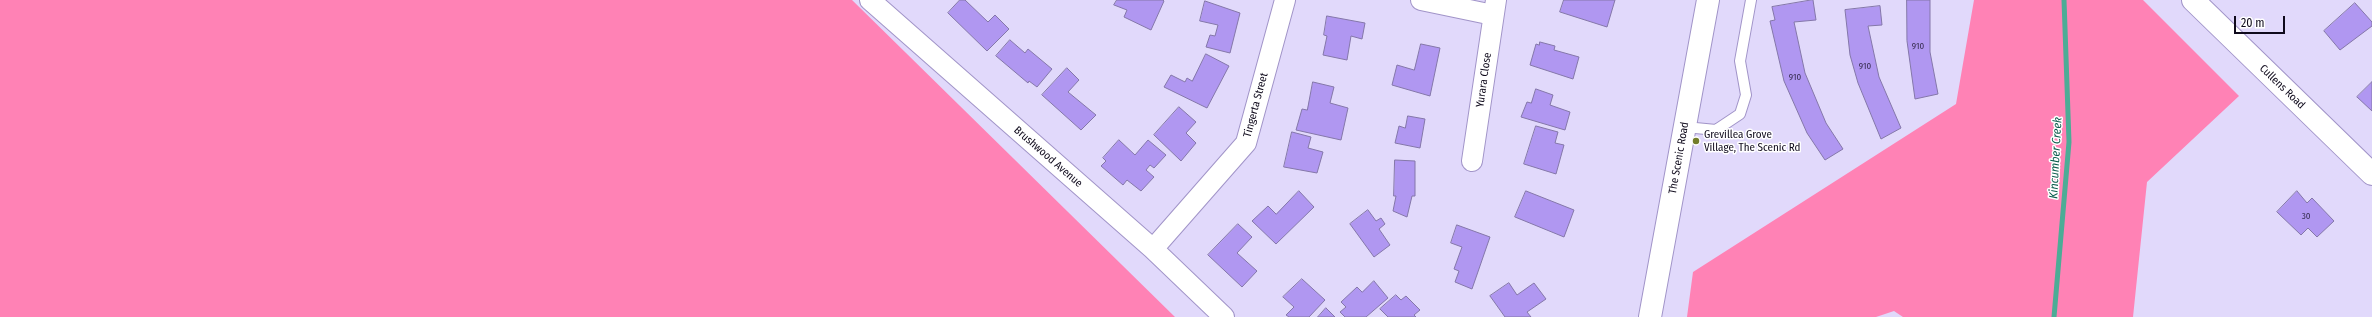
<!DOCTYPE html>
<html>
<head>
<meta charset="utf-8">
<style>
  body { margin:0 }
  #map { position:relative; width:2372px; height:317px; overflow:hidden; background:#e1d9fb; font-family:"Fira Sans Condensed",sans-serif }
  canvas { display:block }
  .scale { position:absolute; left:2234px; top:16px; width:51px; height:18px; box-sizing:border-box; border:2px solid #0f0a1c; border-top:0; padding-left:5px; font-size:12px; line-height:14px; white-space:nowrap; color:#0f0a1c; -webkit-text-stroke:3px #fff; paint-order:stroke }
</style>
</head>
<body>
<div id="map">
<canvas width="2372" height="317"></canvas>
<div class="scale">20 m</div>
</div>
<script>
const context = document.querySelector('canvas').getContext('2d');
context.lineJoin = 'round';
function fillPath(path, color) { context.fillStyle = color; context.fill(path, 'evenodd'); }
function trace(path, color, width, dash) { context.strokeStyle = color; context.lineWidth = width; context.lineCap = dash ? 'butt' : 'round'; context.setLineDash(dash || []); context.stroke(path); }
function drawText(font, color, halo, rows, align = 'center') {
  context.font = font + ' "Fira Sans Condensed",sans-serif'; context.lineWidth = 3; context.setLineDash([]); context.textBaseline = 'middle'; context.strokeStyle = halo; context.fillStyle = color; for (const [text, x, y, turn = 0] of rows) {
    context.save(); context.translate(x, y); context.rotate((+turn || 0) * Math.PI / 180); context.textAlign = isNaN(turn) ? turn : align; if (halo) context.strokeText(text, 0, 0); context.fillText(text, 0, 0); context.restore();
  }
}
fillPath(new Path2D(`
  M 0,0 L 852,0 L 1175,317 L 0,317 Z
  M 1974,0 L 2143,0 L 2239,96 L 2147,182 L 2133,317 L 1903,317 L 1894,311 L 1876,317 L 1687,317 L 1693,272 L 1956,104 Z`), '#ff82b5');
trace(new Path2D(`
  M 2054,317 L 2069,142 L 2064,0`), '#4cac96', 5);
const building = new Path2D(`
  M 960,0 L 965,0 L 988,22 L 995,15 L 1009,29 L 987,51 L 948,13 Z
  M 1117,0 L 1163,0 L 1164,1 L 1151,30 L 1124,17 L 1127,10 L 1114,5 Z
  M 1564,0 L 1615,0 L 1607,27 L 1560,12 Z
  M 1813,0 L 1816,20 L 1794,22 L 1805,73 L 1826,123 L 1843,149 L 1825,160 L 1807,133 L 1784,81 L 1770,21 L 1775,20 L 1772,7 Z
  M 1907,0 L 1930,0 L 1930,52 L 1938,94 L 1915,99 L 1907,41 Z
  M 1205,1 L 1240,13 L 1230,53 L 1206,47 L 1210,35 L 1215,36 L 1218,25 L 1200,21 Z
  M 2355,3 L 2372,22 L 2372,26 L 2340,50 L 2324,31 Z
  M 1880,6 L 1882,25 L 1868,26 L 1879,77 L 1901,128 L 1881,139 L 1858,83 L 1850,55 L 1845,10 Z
  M 1327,16 L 1365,23 L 1362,39 L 1351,36 L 1347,60 L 1323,55 L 1327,36 L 1324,35 Z
  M 1010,40 L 1025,53 L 1028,49 L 1052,69 L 1037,87 L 1029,81 L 1028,83 L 996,56 Z
  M 1540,42 L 1555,46 L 1554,50 L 1579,57 L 1573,79 L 1530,65 L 1536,44 L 1539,45 Z
  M 1421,44 L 1440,48 L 1430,96 L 1392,85 L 1397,65 L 1414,70 Z
  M 1206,54 L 1229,66 L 1207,108 L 1164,87 L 1171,75 L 1185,82 L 1187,78 L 1192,81 Z
  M 1067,68 L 1079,80 L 1068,92 L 1096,115 L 1081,130 L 1042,95 Z
  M 1313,82 L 1334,87 L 1330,103 L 1348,108 L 1341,140 L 1296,130 L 1302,109 L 1307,110 Z
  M 2372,82 L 2372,111 L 2357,97 Z
  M 1536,89 L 1553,95 L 1550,105 L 1570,112 L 1565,130 L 1521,117 L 1527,102 L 1531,103 Z
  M 1179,107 L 1196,122 L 1186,133 L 1196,143 L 1181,161 L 1154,135 Z
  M 1408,116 L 1425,119 L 1420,148 L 1395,143 L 1399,126 L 1405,128 Z
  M 1536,126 L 1558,132 L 1555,143 L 1564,145 L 1556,174 L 1524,164 Z
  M 1292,132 L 1311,137 L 1308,148 L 1323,152 L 1317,173 L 1284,167 Z
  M 1119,140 L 1135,155 L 1148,140 L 1166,155 L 1154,168 L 1150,165 L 1146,170 L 1154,177 L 1141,191 L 1127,180 L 1123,185 L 1101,166 L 1106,161 L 1103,158 Z
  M 1395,160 L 1415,161 L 1415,196 L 1412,196 L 1407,217 L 1393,211 L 1396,196 L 1394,196 Z
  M 1299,191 L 1314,207 L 1276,244 L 1252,221 L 1268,206 L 1276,214 Z
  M 1526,191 L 1574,210 L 1564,237 L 1515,217 Z
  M 2297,191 L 2307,203 L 2312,198 L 2334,221 L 2317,237 L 2308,228 L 2301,235 L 2277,212 Z
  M 1368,210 L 1376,221 L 1381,218 L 1385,224 L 1379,229 L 1390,245 L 1374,257 L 1350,224 Z
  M 1238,224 L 1252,237 L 1237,253 L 1257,271 L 1242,287 L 1208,255 Z
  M 1457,225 L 1490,237 L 1472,289 L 1455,282 L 1459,271 L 1454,269 L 1462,247 L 1451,243 Z
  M 1302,279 L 1325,300 L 1309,317 L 1289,317 L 1286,315 L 1294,307 L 1283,297 Z
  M 1374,281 L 1388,298 L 1366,317 L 1345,317 L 1340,312 L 1346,307 L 1341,302 L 1357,287 L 1362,292 Z
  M 1509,283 L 1517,295 L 1534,283 L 1546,299 L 1527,312 L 1531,317 L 1505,317 L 1490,296 Z
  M 1396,295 L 1401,300 L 1406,296 L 1420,310 L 1414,315 L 1416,317 L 1388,317 L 1380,309 Z
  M 1326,308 L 1335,317 L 1318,317 Z`);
fillPath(building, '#b097f1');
trace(building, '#8477a9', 1);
const lane = new Path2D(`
  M 1685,127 L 1716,130 L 1740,114 L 1746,95 L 1740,61 L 1751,0`);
const street = new Path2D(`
  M 870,0 L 1153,249 L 1224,317
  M 1421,0 L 1493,15
  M 1472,161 L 1496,0
  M 1153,249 L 1246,143 L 1285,0`);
const secondary = new Path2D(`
  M 2193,0 L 2372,174
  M 1650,317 L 1708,0`);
trace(lane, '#a194c8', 12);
trace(street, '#a194c8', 22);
trace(secondary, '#a194c8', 24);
trace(lane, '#fff', 10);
trace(street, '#fff', 20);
trace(secondary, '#fff', 22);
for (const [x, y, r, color] of [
  [1696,141,4,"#737d29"]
]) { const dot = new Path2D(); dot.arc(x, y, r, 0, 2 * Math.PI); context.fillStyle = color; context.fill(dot); trace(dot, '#fff', 1.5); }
drawText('9px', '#372d51', null, [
  ["910",1918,46],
  ["910",1865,66],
  ["910",1795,77],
  ["30",2306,216]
]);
drawText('11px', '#0f0a1c', '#fff', [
  ["Yurara Close",1484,80,-82],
  ["Cullens Road",2282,87,44],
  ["Tingerta Street",1256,105,-75],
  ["Brushwood Avenue",1048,157,41],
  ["The Scenic Road",1679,158,-80]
]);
drawText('11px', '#0f0a1c', '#fff', [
  ["Grevillea Grove",1704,135],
  ["Village, The Scenic Rd",1704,148]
], 'left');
drawText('italic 12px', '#0d5d4e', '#fff', [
  ["Kincumber Creek",2056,158,-87]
]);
</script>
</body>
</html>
